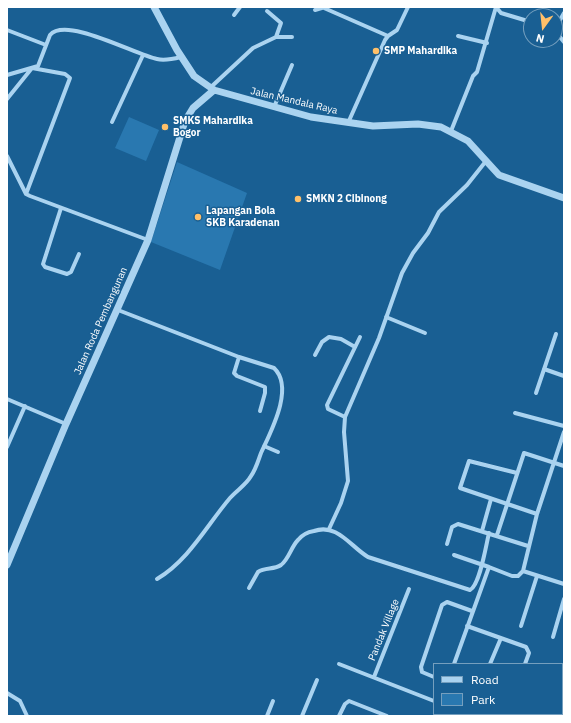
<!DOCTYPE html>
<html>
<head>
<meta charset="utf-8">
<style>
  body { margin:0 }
  #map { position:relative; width:571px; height:723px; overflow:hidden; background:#195f93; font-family:"IBM Plex Sans",sans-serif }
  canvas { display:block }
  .frame { position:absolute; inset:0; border:8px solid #fff; pointer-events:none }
  .legend { position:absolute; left:433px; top:663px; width:130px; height:52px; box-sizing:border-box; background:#195f93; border:1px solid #759fbe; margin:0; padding:5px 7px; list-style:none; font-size:12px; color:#fff }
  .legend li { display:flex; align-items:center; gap:8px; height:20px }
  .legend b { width:20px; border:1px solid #759fbe }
  .north { position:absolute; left:523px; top:8px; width:40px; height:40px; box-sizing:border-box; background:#195f93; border:1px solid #759fbe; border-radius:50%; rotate:195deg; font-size:11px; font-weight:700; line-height:16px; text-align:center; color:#fff }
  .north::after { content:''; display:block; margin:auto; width:14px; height:18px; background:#ffc069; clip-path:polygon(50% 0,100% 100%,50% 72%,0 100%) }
</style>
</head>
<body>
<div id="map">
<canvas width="571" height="723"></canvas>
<div class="frame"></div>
<ul class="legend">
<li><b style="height:5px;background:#aad3f0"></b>Road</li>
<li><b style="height:11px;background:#2978b0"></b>Park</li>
</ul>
<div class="north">N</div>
</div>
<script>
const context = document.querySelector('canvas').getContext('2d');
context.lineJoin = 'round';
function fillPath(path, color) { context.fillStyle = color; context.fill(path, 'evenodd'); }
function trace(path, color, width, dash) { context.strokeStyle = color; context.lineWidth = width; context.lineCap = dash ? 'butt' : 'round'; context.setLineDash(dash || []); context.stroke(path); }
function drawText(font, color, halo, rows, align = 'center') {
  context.font = font + ' "IBM Plex Sans",sans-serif'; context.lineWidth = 3; context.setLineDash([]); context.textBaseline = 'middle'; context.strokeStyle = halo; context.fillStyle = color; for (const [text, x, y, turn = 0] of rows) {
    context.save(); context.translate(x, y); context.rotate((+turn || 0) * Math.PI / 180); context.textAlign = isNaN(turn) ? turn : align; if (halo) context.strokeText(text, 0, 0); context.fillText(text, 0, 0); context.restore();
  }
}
fillPath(new Path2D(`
  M 129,117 L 159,130 L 146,161 L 115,148 Z
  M 177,162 L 247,193 L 220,270 L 151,242 Z`), '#2978b0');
trace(new Path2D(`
  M 496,7 L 501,13 L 531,22
  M 324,8 L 388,36
  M 315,10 L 325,7
  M 267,11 L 281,23 L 276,37
  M 234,15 L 240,7
  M 555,29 L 564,13
  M 7,30 L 46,45
  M 555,31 L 564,42
  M 458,36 L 487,43
  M 7,75 L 38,66 L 50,35 C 66,16 136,55 157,59 C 165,61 173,59 181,57
  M 211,87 L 253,48 L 276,37 L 292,37
  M 7,99 L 32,68 L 65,74 L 70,78 L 26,194
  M 274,107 L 292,65
  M 112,122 L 143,55
  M 348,123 L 385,40 L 388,36 L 397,30 L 408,7
  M 451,131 L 473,76 L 477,72 L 496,7
  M 7,156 L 26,194 L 30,196 L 148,240
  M 61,208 L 43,264 L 45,267 L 67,274 L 71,272 L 79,254
  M 118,310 L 239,357 L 274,368 C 295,388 270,433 261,453 C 258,461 256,469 251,476 C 246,485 237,490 230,498 C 207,525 189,560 157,579
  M 386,317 L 425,333
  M 315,355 L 322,342 L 329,337 L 341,339 L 355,347
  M 239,357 L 234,373 L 237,376 L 265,387 L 265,393 L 260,411
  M 544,369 L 564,376
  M 536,393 L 556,334
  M 7,399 L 66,424
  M 515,413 L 564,426
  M 345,417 L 328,409 L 327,405 L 360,337
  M 264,446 L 278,452
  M 7,447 L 25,406
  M 517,473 L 469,461 L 460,488 L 537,514
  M 329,529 L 341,503 L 348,481 L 344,432 L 345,417 L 379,338 L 402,273 L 413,253 L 428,233 L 439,212 L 467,185 L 486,161
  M 482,531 L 491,499
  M 497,535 L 524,453 L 564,466
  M 447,544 L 452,527 L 458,524 L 528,546
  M 454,555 L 489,567
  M 523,571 L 564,584
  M 249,588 L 258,572 C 265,567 274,570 281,565 C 289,559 291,547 298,540 C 302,535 308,532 314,531 C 337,523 350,546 368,557 L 470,590 C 480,585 486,545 489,533
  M 467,626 L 526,647 L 529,653 L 525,664
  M 521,626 L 537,576
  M 553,637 L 564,599
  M 339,664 L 434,701
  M 454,664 L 489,567 L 512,576 L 518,576 L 523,571 L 537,514 L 564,432
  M 490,664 L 501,638
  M 374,677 L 409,589
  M 434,677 L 422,672 L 421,667 L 442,605 L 447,602 L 472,611
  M 7,693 L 20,701 L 27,716
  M 267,716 L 273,701
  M 302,716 L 317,680
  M 339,716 L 345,704 L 349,701 L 387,716
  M 435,716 L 435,714
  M 469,716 L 470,714`), '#aad3f0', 4);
trace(new Path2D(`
  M 154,7 L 177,50 L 194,76 L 214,90 L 311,117 L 373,126 L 418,124 L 441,127 L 468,141 L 499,175 L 564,198
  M 7,565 L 66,424 L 148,240 L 185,121 L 193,108 L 214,90`), '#aad3f0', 7);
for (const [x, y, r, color] of [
  [376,51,4,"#ffc069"],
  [165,127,4,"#ffc069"],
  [298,199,4,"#ffc069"],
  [198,217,4,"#ffc069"]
]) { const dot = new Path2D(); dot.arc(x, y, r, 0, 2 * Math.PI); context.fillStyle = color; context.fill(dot); trace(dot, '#195f93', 1.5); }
drawText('bold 10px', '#fff', '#195f93', [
  ["SMP Mahardika",384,51],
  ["SMKS Mahardika",173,121],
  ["Bogor",173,133],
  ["SMKN 2 Cibinong",306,199],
  ["Lapangan Bola",206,211],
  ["SKB Karadenan",206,223]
], 'left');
drawText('10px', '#fff', '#195f93', [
  ["Jalan Mandala Raya",294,101,13],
  ["Jalan Roda Pembangunan",101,321,-66],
  ["Pandak Village",384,630,-68]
]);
</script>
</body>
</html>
